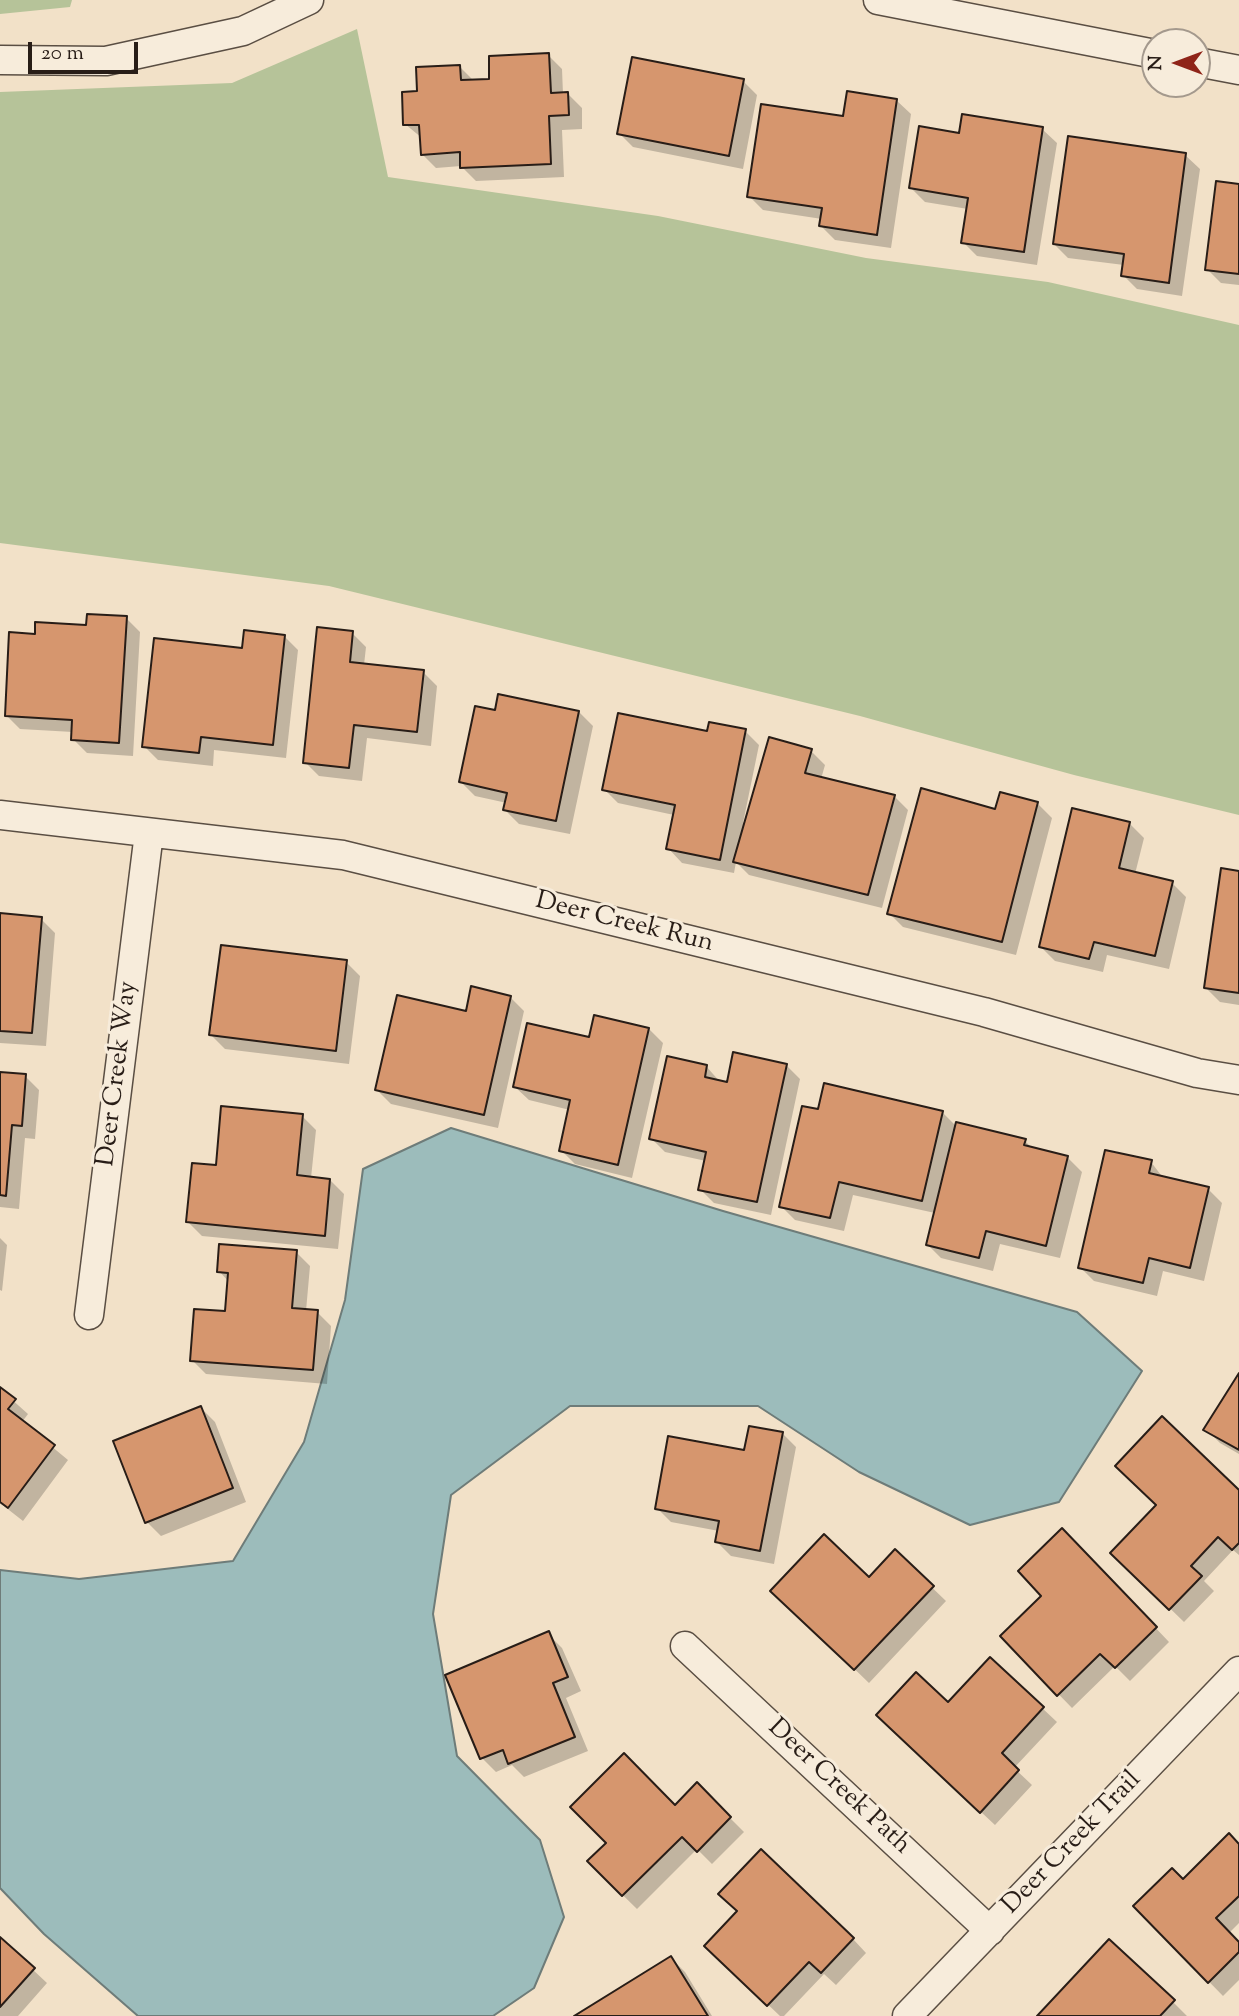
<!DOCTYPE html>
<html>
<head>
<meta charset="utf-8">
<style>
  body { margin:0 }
  #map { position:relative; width:1239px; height:2016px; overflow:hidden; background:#f2e1c8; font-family:"Sorts Mill Goudy",serif }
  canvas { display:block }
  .north { position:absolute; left:1141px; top:28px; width:70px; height:70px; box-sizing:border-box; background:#f7ecdb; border:2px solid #a4998d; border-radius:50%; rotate:270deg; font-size:19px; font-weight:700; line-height:28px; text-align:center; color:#281d17 }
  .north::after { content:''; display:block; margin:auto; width:24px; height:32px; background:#8f2418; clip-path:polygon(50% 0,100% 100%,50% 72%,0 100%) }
  .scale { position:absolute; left:28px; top:42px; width:110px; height:32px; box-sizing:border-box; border:4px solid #281d17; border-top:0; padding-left:9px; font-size:21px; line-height:24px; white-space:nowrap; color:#281d17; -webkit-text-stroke:5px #f7ecdb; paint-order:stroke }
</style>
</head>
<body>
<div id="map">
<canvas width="1239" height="2016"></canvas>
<div class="north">N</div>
<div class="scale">20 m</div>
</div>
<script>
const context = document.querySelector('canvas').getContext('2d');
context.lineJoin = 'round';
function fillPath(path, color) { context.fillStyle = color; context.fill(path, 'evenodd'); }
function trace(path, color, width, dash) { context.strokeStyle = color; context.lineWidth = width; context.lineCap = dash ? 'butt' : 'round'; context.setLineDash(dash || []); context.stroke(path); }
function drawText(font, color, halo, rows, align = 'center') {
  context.font = font + ' "Sorts Mill Goudy",serif'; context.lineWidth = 6; context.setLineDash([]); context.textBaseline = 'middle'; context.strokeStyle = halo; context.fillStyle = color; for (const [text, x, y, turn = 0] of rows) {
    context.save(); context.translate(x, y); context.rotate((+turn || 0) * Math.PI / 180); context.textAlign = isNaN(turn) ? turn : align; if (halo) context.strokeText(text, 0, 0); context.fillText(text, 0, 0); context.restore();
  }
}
fillPath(new Path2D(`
  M 0,0 L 72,0 L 70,7 L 0,14 Z
  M 357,29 L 388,177 L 658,216 L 866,258 L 1048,282 L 1239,325 L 1239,815 L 1074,775 L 860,716 L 329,586 L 0,543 L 0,92 L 232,83 Z`), '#b6c399');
const water = new Path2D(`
  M 451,1128 L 723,1211 L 1077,1312 L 1142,1371 L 1059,1502 L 970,1525 L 859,1472 L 758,1406 L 570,1406 L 451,1495 L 433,1614 L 457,1756 L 540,1840 L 564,1917 L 534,1988 L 493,2016 L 138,2016 L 44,1934 L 0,1888 L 0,1570 L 79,1579 L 233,1561 L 304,1442 L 345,1300 L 363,1169 Z`);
fillPath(water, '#9cbcbb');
trace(water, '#6e7c79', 2);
fillPath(new Path2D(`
  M 548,55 L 562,69 L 563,94 L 568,94 L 582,108 L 582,129 L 562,130 L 564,177 L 476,181 L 461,166 L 436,168 L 422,154 L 422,138 L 405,124 L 419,93 L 460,67 L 474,81 L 491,80 Z
  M 743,81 L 757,95 L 743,169 L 633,147 L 619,133 Z
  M 896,100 L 911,114 L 891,248 L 835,240 L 821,226 L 822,219 L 763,210 L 749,196 L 845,118 Z
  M 1042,129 L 1057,143 L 1037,265 L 977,256 L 963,242 L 968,209 L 925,202 L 911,188 L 961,135 Z
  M 1185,155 L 1200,169 L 1182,296 L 1137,289 L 1123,275 L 1124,265 L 1068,258 L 1054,244 Z
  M 1239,186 L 1239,285 L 1221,283 L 1207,269 Z
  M 126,618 L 140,632 L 133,756 L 87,753 L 73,739 L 73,732 L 20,729 L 6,715 L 36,636 Z
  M 352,633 L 366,647 L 364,665 L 423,672 L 437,686 L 431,746 L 367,738 L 362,781 L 319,776 L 305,762 Z
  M 284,636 L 298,650 L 286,758 L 214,750 L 213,766 L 158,760 L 144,746 L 244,650 Z
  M 496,712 L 579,712 L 593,726 L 570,834 L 519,824 L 505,810 L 507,803 L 475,796 L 461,782 Z
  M 745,731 L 759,745 L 743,823 L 811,751 L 825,765 L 821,779 L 894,796 L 908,810 L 882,908 L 749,875 L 736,862 L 734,873 L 682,863 L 668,848 L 674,815 L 618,803 L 604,789 L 708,733 Z
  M 1038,804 L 1052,818 L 1016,955 L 903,927 L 889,913 Z
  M 1130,824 L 1144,838 L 1135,874 L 1172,883 L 1186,897 L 1169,969 L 1107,955 L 1103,972 L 1055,961 L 1041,947 Z
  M 1239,873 L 1239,1005 L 1220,1002 L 1206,988 Z
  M 0,915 L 41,919 L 55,933 L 46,1046 L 0,1043 Z
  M 346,962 L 360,976 L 349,1064 L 225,1049 L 211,1035 Z
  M 510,997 L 524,1011 L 498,1128 L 391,1104 L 377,1090 L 467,1013 Z
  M 649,1029 L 663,1043 L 632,1178 L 575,1164 L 561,1150 L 570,1110 L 529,1100 L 514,1086 L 590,1039 Z
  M 786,1065 L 800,1079 L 771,1215 L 714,1203 L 700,1189 L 706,1161 L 665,1152 L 651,1138 L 706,1066 L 720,1082 L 728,1084 Z
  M 0,1074 L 25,1076 L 39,1090 L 35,1139 L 25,1138 L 19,1209 L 0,1207 Z
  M 819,1112 L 942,1112 L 957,1127 L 1025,1141 L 1033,1149 L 1068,1158 L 1082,1172 L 1060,1258 L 1000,1244 L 993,1271 L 941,1258 L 927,1244 L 935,1213 L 853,1195 L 844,1231 L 795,1220 L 781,1206 Z
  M 302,1116 L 316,1130 L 311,1178 L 330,1180 L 344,1194 L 338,1249 L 202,1236 L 188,1222 L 217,1167 Z
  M 1151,1162 L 1164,1179 L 1208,1189 L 1222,1203 L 1204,1281 L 1163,1271 L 1157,1296 L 1094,1281 L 1080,1267 Z
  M 0,1238 L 7,1245 L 2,1291 L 0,1290 Z
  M 296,1252 L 310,1266 L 306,1311 L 317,1312 L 331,1326 L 327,1384 L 206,1374 L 192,1360 L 227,1313 L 229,1282 L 219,1271 Z
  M 1239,1376 L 1239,1454 L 1220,1443 L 1206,1429 Z
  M 0,1389 L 28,1414 L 22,1422 L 68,1460 L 23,1521 L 0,1503 Z
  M 201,1408 L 215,1422 L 246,1502 L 161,1536 L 147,1522 Z
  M 782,1433 L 796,1447 L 774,1564 L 731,1556 L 717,1542 L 719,1531 L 671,1522 L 657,1508 L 745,1452 Z
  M 1239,1492 L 1239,1555 L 1233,1550 L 1204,1581 L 1214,1591 L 1184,1622 L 1113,1553 Z
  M 1076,1544 L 1169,1642 L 1130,1681 L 1115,1666 L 1072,1708 L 1002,1636 L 1044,1596 Z
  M 895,1552 L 946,1601 L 869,1683 L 787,1604 L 869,1579 Z
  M 548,1634 L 562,1648 L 581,1691 L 566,1698 L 588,1751 L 524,1777 L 512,1765 L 496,1772 L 482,1758 Z
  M 990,1659 L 1057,1722 L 1014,1768 L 1032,1785 L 995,1825 L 892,1729 L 948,1705 Z
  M 697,1785 L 744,1832 L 712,1864 L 697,1849 L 637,1909 L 589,1862 L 675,1807 Z
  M 1239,1846 L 1239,1923 L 1229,1933 L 1239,1944 L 1239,1980 L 1223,1996 L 1135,1906 Z
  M 0,1939 L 47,1983 L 18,2016 L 0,2016 Z
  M 853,1939 L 866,1953 L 836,1985 L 824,1974 L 784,2016 L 780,2016 L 720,1959 Z
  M 671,1958 L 685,1972 L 712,2016 L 577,2016 Z
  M 1173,2002 L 1187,2016 L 1040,2016 Z`), '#0003');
const building = new Path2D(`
  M 549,53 L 551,93 L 568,92 L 569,115 L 549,116 L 551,164 L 460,168 L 460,152 L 421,155 L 419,125 L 403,125 L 402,92 L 417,91 L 416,67 L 460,65 L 461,80 L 489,79 L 489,56 Z
  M 632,57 L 744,79 L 729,156 L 617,134 Z
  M 847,91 L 897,99 L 877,235 L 819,226 L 822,208 L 747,197 L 761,104 L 843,116 Z
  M 962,114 L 1043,127 L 1024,252 L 961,243 L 968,198 L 909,188 L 919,126 L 959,133 Z
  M 1068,136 L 1186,153 L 1169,283 L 1121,276 L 1124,254 L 1053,244 Z
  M 1216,181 L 1239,184 L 1239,274 L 1205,270 Z
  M 87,614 L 127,616 L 119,743 L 71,740 L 72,720 L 5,716 L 9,632 L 35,634 L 35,622 L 86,625 Z
  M 317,627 L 353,631 L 350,662 L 424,670 L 417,732 L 354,725 L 349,768 L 303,763 Z
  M 244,630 L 285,635 L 273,745 L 201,737 L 199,753 L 142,747 L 154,638 L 242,648 Z
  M 498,694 L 579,711 L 556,821 L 503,810 L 507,793 L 459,782 L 475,706 L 495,710 Z
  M 618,713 L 707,731 L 709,722 L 746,729 L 720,860 L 666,849 L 675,805 L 602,790 Z
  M 769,737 L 812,749 L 805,773 L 895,795 L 868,895 L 733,862 Z
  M 921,788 L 995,809 L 1000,792 L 1038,802 L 1002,942 L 887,914 Z
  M 1072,808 L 1130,822 L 1119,868 L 1173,881 L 1155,956 L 1094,942 L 1089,959 L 1039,947 Z
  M 1221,868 L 1239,871 L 1239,993 L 1204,988 Z
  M 0,913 L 42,917 L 32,1033 L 0,1031 Z
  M 221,945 L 347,960 L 336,1051 L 209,1035 Z
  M 471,986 L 511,996 L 484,1115 L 375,1090 L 397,995 L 466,1011 Z
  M 594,1015 L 649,1028 L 618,1165 L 559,1151 L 570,1100 L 513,1087 L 527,1023 L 589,1037 Z
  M 733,1052 L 787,1064 L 757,1202 L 698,1190 L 706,1152 L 649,1139 L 667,1056 L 707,1065 L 705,1077 L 727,1082 Z
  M 0,1072 L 26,1074 L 22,1126 L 12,1125 L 6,1196 L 0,1195 Z
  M 824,1083 L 943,1111 L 922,1201 L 839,1182 L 830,1218 L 779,1207 L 802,1106 L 818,1109 Z
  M 221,1106 L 303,1114 L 297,1175 L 330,1179 L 325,1236 L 186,1222 L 192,1163 L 216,1165 Z
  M 956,1122 L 1026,1139 L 1024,1145 L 1068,1156 L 1046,1246 L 986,1231 L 979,1258 L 926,1245 Z
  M 1105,1150 L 1152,1160 L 1149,1173 L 1209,1187 L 1190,1268 L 1149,1258 L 1143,1283 L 1078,1268 Z
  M 219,1244 L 297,1250 L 292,1308 L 318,1310 L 313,1370 L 190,1361 L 194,1309 L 225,1311 L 228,1273 L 217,1272 Z
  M 1239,1373 L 1239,1450 L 1203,1430 Z
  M 0,1387 L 16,1399 L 8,1409 L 55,1445 L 8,1508 L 0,1502 Z
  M 201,1406 L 233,1488 L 145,1523 L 113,1441 Z
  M 1162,1416 L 1239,1490 L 1239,1543 L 1232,1550 L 1218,1537 L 1191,1566 L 1202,1576 L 1169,1610 L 1110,1553 L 1156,1505 L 1115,1466 Z
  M 749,1426 L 783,1432 L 760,1551 L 715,1542 L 719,1521 L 655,1509 L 668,1436 L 744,1450 Z
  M 1062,1528 L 1157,1627 L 1115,1668 L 1100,1654 L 1057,1696 L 1000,1636 L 1041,1596 L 1018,1571 Z
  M 824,1534 L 869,1577 L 895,1549 L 934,1586 L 854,1670 L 770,1591 Z
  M 549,1631 L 568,1677 L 553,1683 L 575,1737 L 508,1764 L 503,1750 L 480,1759 L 445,1675 Z
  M 990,1657 L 1044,1707 L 1002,1753 L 1019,1770 L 980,1813 L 876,1715 L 916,1672 L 948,1702 Z
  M 624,1753 L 675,1805 L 697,1782 L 731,1817 L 697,1852 L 682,1837 L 622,1896 L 587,1861 L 606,1843 L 570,1807 Z
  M 1229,1833 L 1239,1844 L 1239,1896 L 1216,1918 L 1239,1942 L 1239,1952 L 1208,1983 L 1133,1906 L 1172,1868 L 1183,1879 Z
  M 761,1849 L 854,1938 L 821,1973 L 809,1962 L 767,2006 L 704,1946 L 737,1911 L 718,1894 Z
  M 0,1937 L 35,1968 L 0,2007 Z
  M 1109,1939 L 1175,2000 L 1160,2016 L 1037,2016 Z
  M 671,1956 L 708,2016 L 574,2016 Z`);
fillPath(building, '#d6966e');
trace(building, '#281d17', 2);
const street = new Path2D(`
  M 878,0 L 1155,54
  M 0,60 L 106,61 L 243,31 L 309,0
  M 1197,62 L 1239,70
  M 0,815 L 343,855 L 984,1012 L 1197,1073 L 1239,1080
  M 89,1315 L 149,833
  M 685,1646 L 990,1931
  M 907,2016 L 1239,1671`);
trace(street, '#5a4e43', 31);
trace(street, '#f7ecdb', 28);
drawText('26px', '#281d17', '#f7ecdb', [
  ["Deer Creek Run",624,924,14],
  ["Deer Creek Way",119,1074,-83],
  ["Deer Creek Path",838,1788,43],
  ["Deer Creek Trail",1073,1844,-46]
]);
</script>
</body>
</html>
